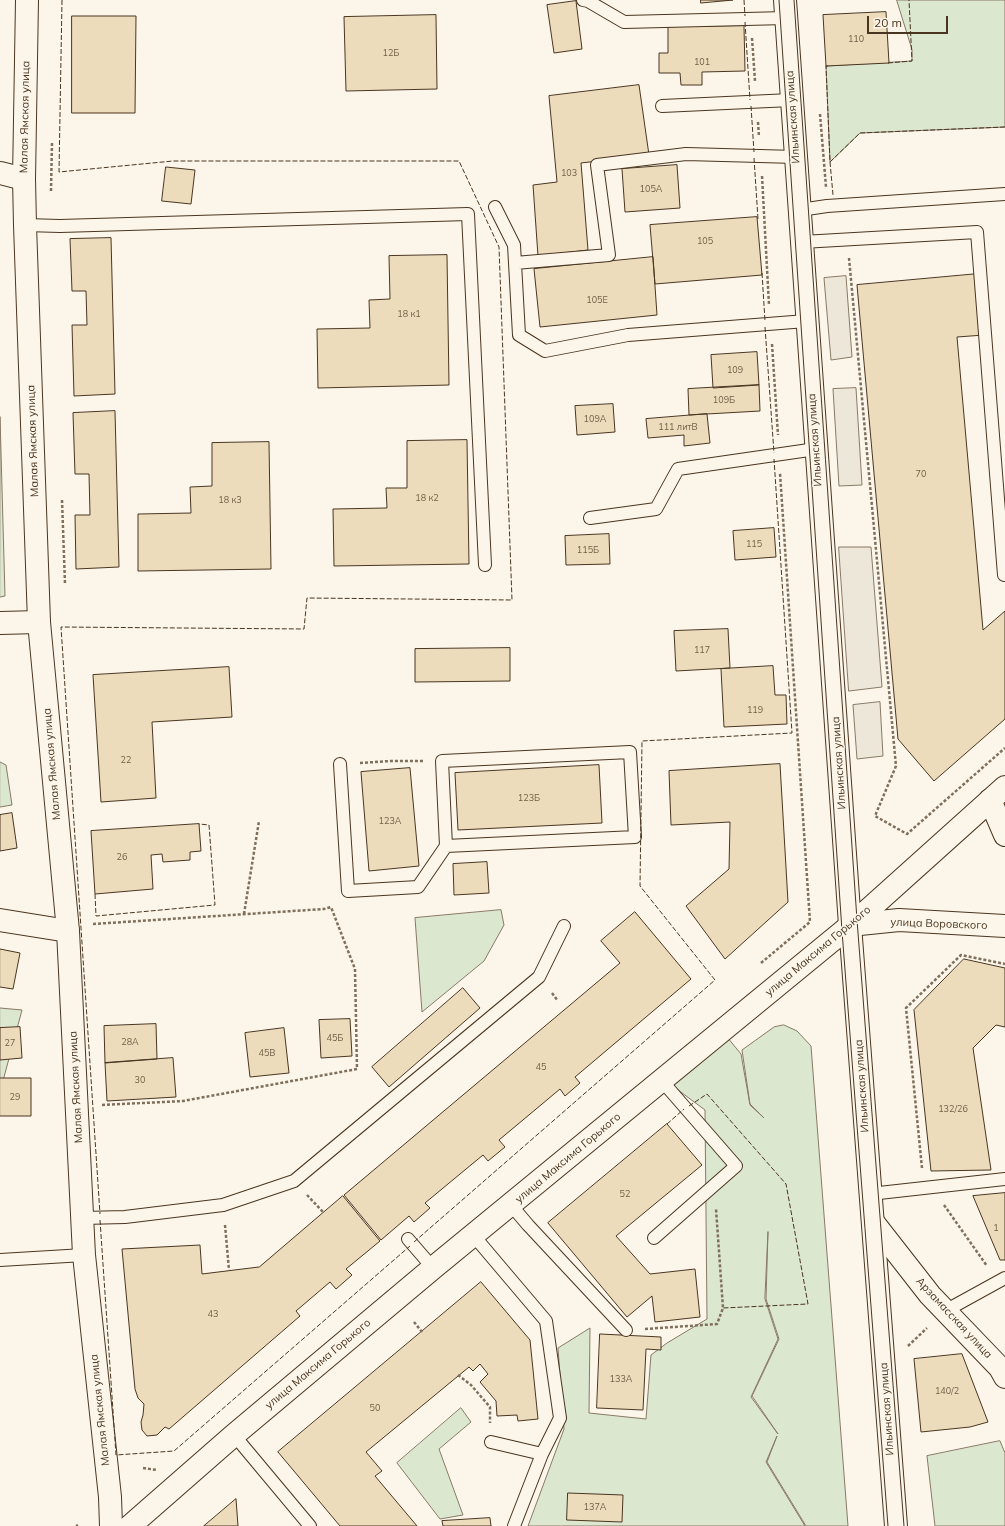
<!DOCTYPE html>
<html>
<head>
<meta charset="utf-8">
<style>
  body { margin:0 }
  #map { position:relative; width:1005px; height:1526px; overflow:hidden; background:#fbf6e9; font-family:Mulish,sans-serif }
  canvas { display:block }
  .scale { position:absolute; left:867px; top:16px; width:81px; height:18px; box-sizing:border-box; border:2px solid #4a3520; border-top:0; padding-left:5px; font-size:12px; line-height:14px; white-space:nowrap; color:#4a3520; -webkit-text-stroke:3px #fbf6e9; paint-order:stroke }
</style>
</head>
<body>
<div id="map">
<canvas width="1005" height="1526"></canvas>
<div class="scale">20 m</div>
</div>
<script>
const context = document.querySelector('canvas').getContext('2d');
context.lineJoin = 'round';
function fillPath(path, color) { context.fillStyle = color; context.fill(path, 'evenodd'); }
function trace(path, color, width, dash) { context.strokeStyle = color; context.lineWidth = width; context.lineCap = dash ? 'butt' : 'round'; context.setLineDash(dash || []); context.stroke(path); }
function drawText(font, color, halo, rows, align = 'center') {
  context.font = font + ' Mulish,sans-serif'; context.lineWidth = 3; context.setLineDash([]); context.textBaseline = 'middle'; context.strokeStyle = halo; context.fillStyle = color; for (const [text, x, y, turn = 0] of rows) {
    context.save(); context.translate(x, y); context.rotate((+turn || 0) * Math.PI / 180); context.textAlign = isNaN(turn) ? turn : align; if (halo) context.strokeText(text, 0, 0); context.fillText(text, 0, 0); context.restore();
  }
}
const green = new Path2D(`
  M 897,0 L 1005,0 L 1005,127 L 860,133 L 830,162 L 826,66 L 912,61 L 912,50 Z
  M 0,417 L 5,596 L 0,597 Z
  M 0,762 L 6,765 L 12,805 L 0,807 Z
  M 501,910 L 504,925 L 484,961 L 422,1012 L 415,918 Z
  M 0,1008 L 22,1010 L 0,1092 Z
  M 784,1025 L 797,1031 L 811,1046 L 848,1526 L 806,1526 L 767,1462 L 777,1436 L 766,1462 L 805,1526 L 528,1526 L 564,1429 L 558,1348 L 590,1328 L 589,1413 L 646,1419 L 651,1355 L 667,1343 L 707,1319 L 705,1110 L 670,1084 L 727,1037 L 741,1054 L 750,1105 L 764,1118 L 750,1104 L 742,1050 L 774,1027 ZM 768,1232 L 766,1299 L 779,1339 L 752,1396 L 778,1434 L 751,1397 L 778,1339 L 765,1299 Z
  M 461,1408 L 471,1422 L 439,1449 L 463,1515 L 440,1519 L 397,1463 Z
  M 1000,1441 L 1005,1453 L 1005,1526 L 935,1526 L 927,1456 Z`);
fillPath(green, '#dce7d0');
trace(green, '#887966', 1);
const parking = new Path2D(`
  M 846,276 L 852,357 L 831,360 L 824,278 Z
  M 856,388 L 862,485 L 839,486 L 833,389 Z
  M 839,547 L 871,547 L 882,687 L 849,691 Z
  M 880,702 L 883,756 L 857,759 L 853,705 Z`);
fillPath(parking, '#ede7d9');
trace(parking, '#887966', 1);
const building = new Path2D(`
  M 701,0 L 733,0 L 701,3 Z
  M 576,1 L 582,49 L 554,53 L 547,5 Z
  M 886,12 L 889,63 L 826,66 L 823,15 Z
  M 436,15 L 437,89 L 346,91 L 344,17 Z
  M 72,16 L 136,16 L 135,113 L 72,113 Z
  M 744,26 L 745,71 L 702,72 L 702,85 L 681,85 L 680,73 L 659,73 L 659,53 L 668,53 L 668,27 Z
  M 639,85 L 649,155 L 581,163 L 588,250 L 538,256 L 533,185 L 557,182 L 549,96 Z
  M 677,165 L 680,208 L 625,212 L 622,169 Z
  M 166,167 L 195,170 L 191,204 L 162,201 Z
  M 757,217 L 762,275 L 655,284 L 650,225 Z
  M 111,238 L 115,394 L 74,396 L 72,325 L 87,325 L 86,291 L 72,291 L 70,239 Z
  M 447,255 L 449,385 L 318,388 L 317,329 L 370,328 L 369,300 L 390,299 L 389,256 Z
  M 653,257 L 657,315 L 540,327 L 534,269 Z
  M 978,274 L 984,335 L 957,337 L 983,630 L 1005,611 L 1005,719 L 934,781 L 898,739 L 857,285 Z
  M 757,352 L 759,385 L 713,388 L 711,355 Z
  M 759,385 L 760,411 L 689,415 L 688,389 Z
  M 613,404 L 615,432 L 577,435 L 575,406 Z
  M 115,411 L 119,567 L 76,569 L 75,515 L 90,515 L 89,474 L 75,474 L 73,413 Z
  M 707,414 L 710,443 L 684,446 L 684,435 L 648,438 L 646,419 Z
  M 467,440 L 469,564 L 334,566 L 333,509 L 387,508 L 386,488 L 407,488 L 407,441 Z
  M 269,442 L 271,569 L 138,571 L 138,514 L 191,513 L 190,487 L 212,486 L 212,443 Z
  M 774,528 L 776,557 L 735,560 L 733,531 Z
  M 609,534 L 610,564 L 566,565 L 565,536 Z
  M 728,629 L 730,668 L 676,671 L 674,631 Z
  M 510,648 L 510,681 L 415,682 L 415,649 Z
  M 773,666 L 775,695 L 786,695 L 787,724 L 724,727 L 721,669 Z
  M 229,667 L 232,717 L 152,722 L 156,798 L 101,802 L 93,675 Z
  M 780,764 L 788,902 L 725,959 L 686,906 L 729,869 L 730,822 L 671,825 L 669,771 Z
  M 599,765 L 602,823 L 458,830 L 455,773 Z
  M 410,768 L 419,866 L 369,871 L 361,772 Z
  M 12,813 L 17,848 L 0,851 L 0,815 Z
  M 199,824 L 201,851 L 190,852 L 190,860 L 163,862 L 162,854 L 151,855 L 153,889 L 95,894 L 91,831 Z
  M 487,862 L 489,893 L 454,895 L 453,864 Z
  M 635,912 L 691,979 L 575,1077 L 580,1083 L 565,1096 L 560,1089 L 499,1140 L 505,1147 L 488,1161 L 483,1155 L 425,1203 L 430,1208 L 414,1222 L 409,1216 L 381,1240 L 344,1195 L 620,963 L 601,941 Z
  M 0,949 L 20,953 L 13,989 L 0,987 Z
  M 964,959 L 1005,968 L 1005,1027 L 996,1025 L 973,1048 L 991,1170 L 931,1171 L 914,1010 Z
  M 463,988 L 480,1008 L 389,1087 L 372,1067 Z
  M 350,1019 L 352,1056 L 321,1058 L 319,1020 Z
  M 156,1024 L 157,1059 L 105,1063 L 104,1026 Z
  M 20,1027 L 22,1058 L 0,1060 L 0,1028 Z
  M 284,1028 L 289,1073 L 250,1077 L 245,1033 Z
  M 173,1058 L 176,1097 L 107,1101 L 105,1063 Z
  M 0,1078 L 31,1078 L 31,1116 L 0,1116 Z
  M 667,1124 L 702,1165 L 616,1236 L 650,1274 L 695,1269 L 700,1317 L 655,1322 L 652,1296 L 627,1317 L 548,1223 Z
  M 1005,1193 L 1005,1260 L 1000,1260 L 973,1196 Z
  M 343,1196 L 380,1241 L 346,1269 L 352,1275 L 336,1289 L 330,1282 L 296,1311 L 300,1316 L 169,1429 L 165,1427 L 157,1435 L 147,1436 L 142,1430 L 141,1422 L 143,1415 L 144,1404 L 138,1398 L 135,1389 L 122,1249 L 200,1245 L 202,1274 L 259,1267 Z
  M 481,1282 L 530,1340 L 538,1419 L 518,1421 L 517,1415 L 497,1416 L 496,1401 L 480,1382 L 488,1374 L 480,1364 L 473,1371 L 469,1367 L 366,1452 L 382,1471 L 375,1476 L 417,1526 L 340,1526 L 278,1452 Z
  M 600,1334 L 661,1337 L 661,1350 L 646,1349 L 643,1410 L 597,1408 Z
  M 962,1354 L 988,1422 L 970,1427 L 921,1432 L 914,1359 Z
  M 568,1493 L 623,1495 L 622,1522 L 567,1520 Z
  M 236,1499 L 238,1526 L 204,1526 Z
  M 490,1518 L 491,1526 L 443,1526 L 442,1521 Z`);
fillPath(building, '#ecdcbc');
trace(building, '#4a3520', 1);
const service = new Path2D(`
  M 583,0 L 588,1 L 624,22 L 786,18
  M 662,106 L 791,100
  M 495,207 L 514,245 L 519,335 L 545,351 L 628,335 L 806,321
  M 800,210 L 827,206 L 1005,194
  M 25,225 L 60,226 L 468,214 L 485,565
  M 802,242 L 977,232 L 1004,575 L 1005,573
  M 515,263 L 609,255 L 597,165 L 686,154 L 796,157
  M 590,518 L 656,509 L 678,469 L 816,449
  M 340,764 L 348,891 L 418,887 L 446,846 L 442,761 L 630,752 L 635,837 L 446,846
  M 870,1194 L 1005,1179
  M 511,1205 L 528,1225 L 626,1330
  M 82,1218 L 125,1217 L 223,1205 L 294,1181 L 539,977 L 564,926
  M 474,1236 L 546,1321 L 560,1418 L 542,1454 L 514,1526
  M 654,1238 L 736,1166 L 662,1081
  M 408,1239 L 433,1268
  M 0,1260 L 84,1255
  M 945,1311 L 1005,1278
  M 234,1435 L 310,1526
  M 491,1442 L 542,1454`);
const minor = new Path2D(`
  M 0,173 L 24,179
  M 0,623 L 39,622
  M 990,800 L 1005,835
  M 0,920 L 68,931
  M 850,925 L 899,920 L 1005,926
  M 873,1222 L 930,1295 L 1000,1368 L 1005,1377`);
const tertiary = new Path2D(`
  M 27,0 L 24,179 L 25,225 L 39,622 L 68,931 L 84,1255 L 110,1497 L 111,1526
  M 785,0 L 850,925 L 896,1526`);
const secondary = new Path2D(`
  M 130,1526 L 234,1435 L 433,1268 L 857,920 L 1005,787`);
trace(service, '#4a3520', 14);
trace(minor, '#4a3520', 24);
trace(tertiary, '#4a3520', 24);
trace(secondary, '#4a3520', 24);
trace(new Path2D(`
  M 752,38 L 755,81
  M 820,114 L 826,187
  M 758,122 L 759,137
  M 762,176 L 769,305
  M 51,191 L 52,142
  M 849,258 L 896,766 L 875,816 L 907,834 L 1005,748
  M 772,344 L 778,435
  M 62,500 L 65,584
  M 360,763 L 390,761 L 423,761
  M 244,914 L 259,821
  M 93,924 L 324,909 L 331,907
  M 761,963 L 810,922 L 780,473
  M 552,993 L 558,1001
  M 102,1105 L 183,1101 L 357,1069 L 355,969 L 331,907
  M 922,1168 L 906,1008 L 961,955 L 1005,964
  M 307,1195 L 323,1212
  M 944,1205 L 987,1266
  M 225,1225 L 229,1270
  M 414,1322 L 422,1332
  M 645,1329 L 717,1324 L 723,1308 L 716,1209
  M 908,1346 L 927,1328
  M 458,1375 L 471,1385 L 490,1407 L 490,1423
  M 143,1468 L 157,1470
  M 76,1526 L 78,1525`), '#7f6f5c', 2.5, [3, 2]);
trace(service, '#fbf6e9', 12);
trace(minor, '#fbf6e9', 22);
trace(tertiary, '#fbf6e9', 22);
trace(secondary, '#fbf6e9', 22);
trace(new Path2D(`
  M 779,0 L 842,931 L 888,1526
  M 794,0 L 857,920 L 904,1526`), '#4a3520', 1);
trace(new Path2D(`
  M 62,0 L 59,172 L 173,161 L 459,161 L 499,247 L 512,600 L 307,598 L 304,629 L 61,627 L 100,1214
  M 744,0 L 745,16
  M 745,22 L 750,100
  M 888,63 L 912,61 L 909,0
  M 828,66 L 826,66 L 830,162 L 860,133 L 1005,127
  M 751,106 L 754,152
  M 754,158 L 758,219
  M 830,162 L 833,195
  M 762,273 L 765,321
  M 765,327 L 774,453
  M 95,894 L 96,916 L 215,905 L 209,825 L 199,824
  M 689,1106 L 707,1094 L 786,1184 L 808,1304 L 723,1308
  M 667,1124 L 684,1109
  M 100,1220 L 116,1455 L 174,1451 L 410,1246
  M 414,1242 L 715,980 L 640,886 L 642,741 L 792,733 L 774,459`), '#4a3520', 1, [5, 2]);
drawText('9px', '#725f47', null, [
  ["110",856,39],
  ["12Б",391,53],
  ["101",702,62],
  ["103",569,173],
  ["105А",651,189],
  ["105",705,241],
  ["105Е",597,300],
  ["18 к1",409,314],
  ["109",735,370],
  ["109Б",724,400],
  ["109А",595,419],
  ["111 литВ",678,427],
  ["70",921,474],
  ["18 к2",427,498],
  ["18 к3",230,500],
  ["115",754,544],
  ["115Б",588,550],
  ["117",702,650],
  ["119",755,710],
  ["22",126,760],
  ["123Б",529,798],
  ["123А",390,821],
  ["26",122,857],
  ["45Б",335,1038],
  ["28А",130,1042],
  ["27",10,1043],
  ["45В",267,1053],
  ["45",541,1067],
  ["30",140,1080],
  ["29",15,1097],
  ["132/26",953,1109],
  ["52",625,1194],
  ["1",996,1228],
  ["43",213,1314],
  ["133А",621,1379],
  ["140/2",947,1391],
  ["50",375,1408],
  ["137А",595,1507]
]);
drawText('11px', '#4a3520', '#fbf6e9', [
  ["Малая Ямская улица",25,117,-89],
  ["Ильинская улица",793,117,-94],
  ["Ильинская улица",815,440,-94],
  ["Малая Ямская улица",33,441,-92],
  ["Ильинская улица",839,763,-94],
  ["Малая Ямская улица",52,764,-95],
  ["улица Воровского",939,924,2],
  ["улица Максима Горького",818,951,-40],
  ["Ильинская улица",862,1086,-94],
  ["Малая Ямская улица",76,1087,-93],
  ["улица Максима Горького",568,1158,-40],
  ["Арзамасская улица",954,1318,47],
  ["улица Максима Горького",318,1364,-40],
  ["Ильинская улица",887,1409,-94],
  ["Малая Ямская улица",100,1410,-96]
]);
</script>
</body>
</html>
